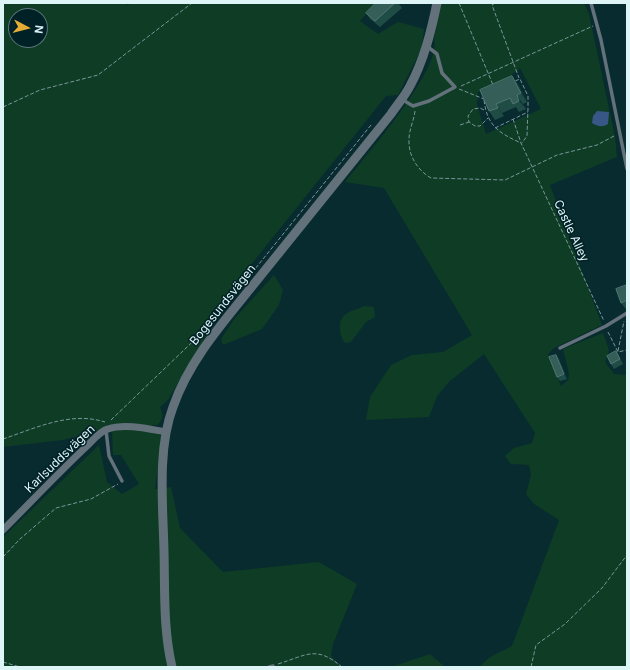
<!DOCTYPE html>
<html>
<head>
<meta charset="utf-8">
<style>
  body { margin:0 }
  #map { position:relative; width:630px; height:670px; overflow:hidden; background:#082b30; font-family:Inter,sans-serif }
  canvas { display:block }
  .frame { position:absolute; inset:0; border:4px solid #def5f8; pointer-events:none }
  .north { position:absolute; left:8px; top:8px; width:40px; height:40px; box-sizing:border-box; background:#002126; border:1px solid #59767a; border-radius:50%; rotate:97deg; font-size:11px; font-weight:700; line-height:16px; text-align:center; color:#def5f8 }
  .north::after { content:''; display:block; margin:auto; width:14px; height:18px; background:#e5ad35; clip-path:polygon(50% 0,100% 100%,50% 72%,0 100%) }
</style>
</head>
<body>
<div id="map">
<canvas width="630" height="670"></canvas>
<div class="frame"></div>
<div class="north">N</div>
</div>
<script>
const context = document.querySelector('canvas').getContext('2d');
context.lineJoin = 'round';
function fillPath(path, color) { context.fillStyle = color; context.fill(path, 'evenodd'); }
function trace(path, color, width, dash) { context.strokeStyle = color; context.lineWidth = width; context.lineCap = dash ? 'butt' : 'round'; context.setLineDash(dash || []); context.stroke(path); }
function drawText(font, color, halo, rows, align = 'center') {
  context.font = font + ' Inter,sans-serif'; context.lineWidth = 3; context.setLineDash([]); context.textBaseline = 'middle'; context.strokeStyle = halo; context.fillStyle = color; for (const [text, x, y, turn = 0] of rows) {
    context.save(); context.translate(x, y); context.rotate((+turn || 0) * Math.PI / 180); context.textAlign = isNaN(turn) ? turn : align; if (halo) context.strokeText(text, 0, 0); context.fillText(text, 0, 0); context.restore();
  }
}
fillPath(new Path2D(`
  M 3,3 L 126,3 L 126,5 L 135,3 L 377,3 L 360,21 L 378,34 L 398,22 L 424,29 L 422,48 L 398,95 L 386,96 L 214,311 L 209,331 L 168,400 L 160,407 C 163,414 164,419 157,425 L 98,431 L 63,440 L 3,447 ZM 16,16 L 40,16 L 40,40 L 16,40 Z
  M 441,3 L 584,3 L 589,14 L 615,137 L 617,157 L 550,185 L 602,325 L 554,348 L 548,354 L 561,386 L 568,380 L 569,374 L 563,349 L 603,333 L 609,350 L 605,362 L 614,374 L 627,375 L 627,667 L 479,667 L 490,657 L 512,646 L 559,520 L 534,504 L 526,494 L 531,475 L 529,465 L 511,464 L 505,456 L 514,448 L 532,443 L 535,433 L 484,354 L 450,381 L 437,396 L 429,417 L 366,420 L 370,397 L 391,365 L 412,355 L 443,352 L 472,335 L 384,188 L 345,182 C 364,158 443,68 434,39 ZM 520,68 L 541,109 L 486,134 L 477,105 L 478,92 L 504,81 Z
  M 274,275 L 283,290 L 279,305 L 262,329 L 223,345 L 221,339 L 235,318 Z
  M 364,306 L 374,307 L 375,317 L 366,322 L 351,342 L 345,343 C 339,335 337,320 346,314 C 351,310 359,309 364,306 Z
  M 129,429 L 156,432 L 162,436 L 155,489 L 171,487 L 180,528 L 223,572 L 319,562 L 357,584 L 333,644 L 331,656 L 342,667 L 3,667 L 3,537 L 99,445 L 107,482 L 122,494 L 139,484 L 121,455 L 113,455 L 112,430 Z
  M 430,654 L 445,667 L 391,667 Z`), '#0e3c25');
fillPath(new Path2D(`
  M 597,111 L 609,112 L 608,124 C 602,128 597,126 592,123 L 593,116 Z`), '#385686');
trace(new Path2D(`
  M 459,3 L 493,85
  M 495,3 L 492,5 L 519,78
  M 515,81 L 520,79 L 528,96 L 528,108 L 527,136 L 522,143
  M 461,86 L 593,26
  M 459,89 L 484,99
  M 484,100 C 487,126 499,133 521,143
  M 3,107 L 40,90 L 98,75 L 192,3
  M 484,110 L 480,108 L 473,109 L 468,116 L 469,122 L 475,126 L 480,126 L 488,118
  M 415,111 C 414,120 409,130 409,139 C 408,155 417,170 431,178 L 505,180 L 557,155 L 597,145 L 614,136
  M 513,119 L 521,143 L 604,321
  M 460,125 L 469,122
  M 495,128 L 528,112
  M 608,332 L 618,352 L 627,350
  M 618,351 L 624,321
  M 111,420 L 209,326 L 371,125
  M 3,439 C 36,428 70,411 105,422
  M 3,557 L 20,539 L 56,508 L 91,499 L 118,484
  M 3,662 L 20,667
  M 278,664 C 307,655 316,645 342,667
  M 531,667 L 536,645 L 565,624 L 602,588 L 627,555`), '#7a969a', 1, [4, 2]);
trace(new Path2D(`
  M 591,3 L 601,40 L 627,169
  M 403,100 L 413,106 L 429,101 L 455,87 L 442,73 L 437,54 L 428,47
  M 560,348 L 606,326 L 627,313
  M 106,430 L 109,456 L 122,481
  M 269,667 L 273,666`), '#63717a', 3.5);
trace(new Path2D(`
  M 3,530 C 31,502 58,473 87,446 C 93,440 100,431 108,429 C 125,423 149,429 166,432`), '#63717a', 7);
trace(new Path2D(`
  M 172,667 C 163,628 165,590 164,551 C 163,506 157,449 173,407 C 190,358 226,319 258,279 C 302,224 347,169 391,114 C 397,105 405,96 410,86 C 424,60 431,32 437,3`), '#63717a', 9);
fillPath(new Path2D(`
  M 376,3 L 398,3 L 402,8 L 380,27 L 370,19 L 366,13 Z
  M 512,76 L 518,84 L 527,102 L 523,104 L 526,109 L 519,112 L 516,107 L 502,113 L 504,116 L 495,120 L 489,111 Z
  M 627,285 L 627,309 L 626,309 L 621,303 Z
  M 616,351 L 623,364 L 614,369 L 611,364 Z
  M 556,355 L 559,359 L 567,379 L 560,381 L 557,377 Z`), '#204c46');
fillPath(new Path2D(`
  M 512,76 L 518,84 L 527,102 L 521,93 Z
  M 517,95 L 523,104 L 526,109 L 519,101 Z
  M 496,104 L 504,116 L 498,108 Z
  M 556,355 L 559,359 L 567,379 L 564,374 Z`), '#0e3735');
const building = new Path2D(`
  M 376,3 L 395,3 L 375,21 L 366,13 Z
  M 512,76 L 521,93 L 517,95 L 519,101 L 513,104 L 510,98 L 496,104 L 498,108 L 489,111 L 480,90 Z
  M 627,285 L 627,300 L 621,303 L 616,289 Z
  M 616,351 L 620,359 L 611,364 L 607,356 Z
  M 556,355 L 564,374 L 557,377 L 549,357 Z`);
fillPath(building, '#355e59');
trace(building, '#4f7672', 1);
drawText('12px', '#def5f8', '#002126', [
  ["Castle Alley",571,231,65],
  ["Bogesundsvägen",223,305,-52],
  ["Karlsuddsvägen",60,459,-44]
]);
</script>
</body>
</html>
